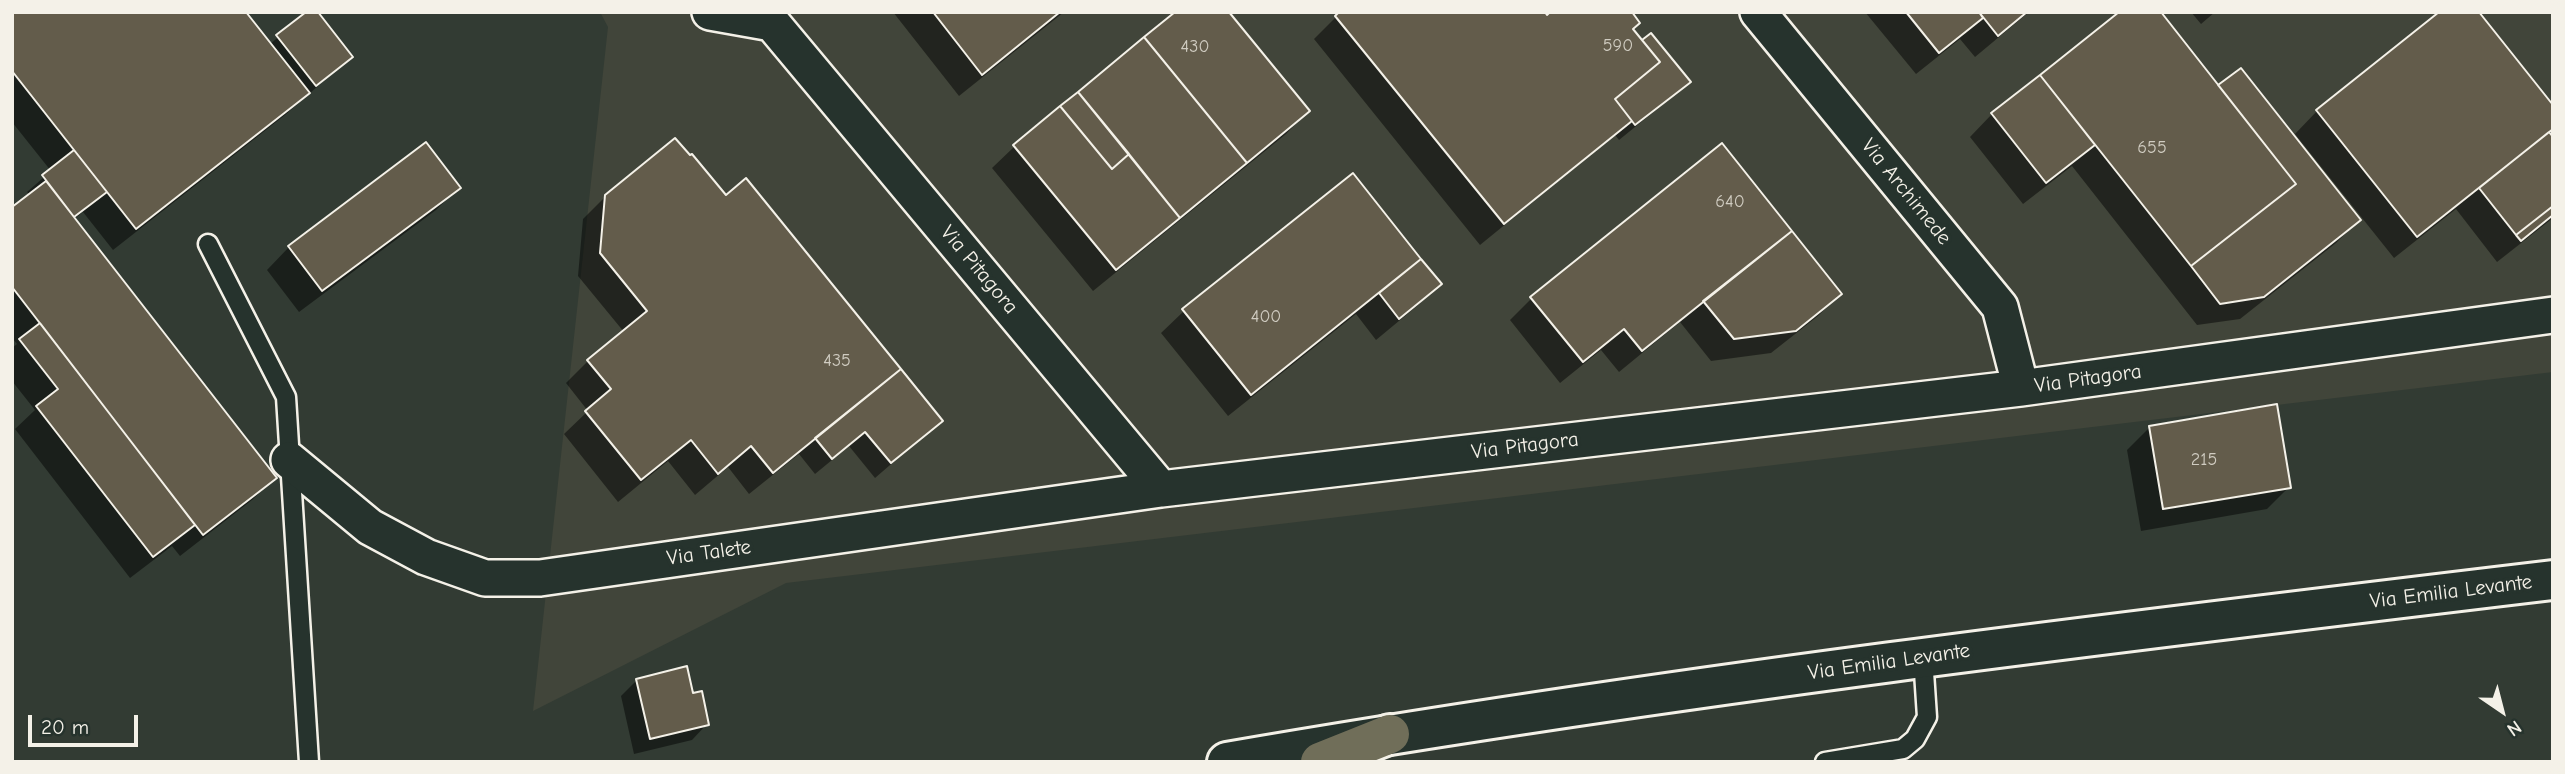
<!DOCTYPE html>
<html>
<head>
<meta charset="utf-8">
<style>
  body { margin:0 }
  #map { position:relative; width:2565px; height:774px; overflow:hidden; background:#323b33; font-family:"Comic Neue",sans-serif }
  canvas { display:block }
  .frame { position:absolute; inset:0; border:14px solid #f4f1e8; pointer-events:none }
  .north { position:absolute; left:2467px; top:676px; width:70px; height:70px; -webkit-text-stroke:5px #26332d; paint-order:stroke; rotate:145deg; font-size:19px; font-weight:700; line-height:28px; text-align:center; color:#f4f1e8 }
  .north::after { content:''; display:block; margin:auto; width:24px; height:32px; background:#f4f1e8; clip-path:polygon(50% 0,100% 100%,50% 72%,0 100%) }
  .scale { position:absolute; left:28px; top:715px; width:110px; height:32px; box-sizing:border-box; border:4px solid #f4f1e8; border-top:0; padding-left:9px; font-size:21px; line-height:24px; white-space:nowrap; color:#f4f1e8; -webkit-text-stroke:5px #26332d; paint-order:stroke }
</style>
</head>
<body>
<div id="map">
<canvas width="2565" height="774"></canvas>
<div class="frame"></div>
<div class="north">N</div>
<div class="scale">20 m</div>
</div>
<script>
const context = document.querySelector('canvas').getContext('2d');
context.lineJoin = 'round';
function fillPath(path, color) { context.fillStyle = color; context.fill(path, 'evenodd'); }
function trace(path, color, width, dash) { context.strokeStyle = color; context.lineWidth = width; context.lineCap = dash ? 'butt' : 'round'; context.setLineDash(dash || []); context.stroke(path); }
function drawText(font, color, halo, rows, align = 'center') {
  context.font = font + ' "Comic Neue",sans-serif'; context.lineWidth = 7; context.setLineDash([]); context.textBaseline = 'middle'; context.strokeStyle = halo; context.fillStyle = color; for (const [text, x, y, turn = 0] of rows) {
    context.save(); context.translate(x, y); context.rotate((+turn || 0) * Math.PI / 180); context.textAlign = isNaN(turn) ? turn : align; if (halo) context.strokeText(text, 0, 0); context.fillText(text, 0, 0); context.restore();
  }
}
fillPath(new Path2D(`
  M 600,12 L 2553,12 L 2553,372 L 786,583 L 533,711 L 608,27 Z`), '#41453a');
fillPath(new Path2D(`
  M 12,12 L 270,44 L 309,12 L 351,57 L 285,115 L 113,250 L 83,212 L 74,219 L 275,478 L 252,500 L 180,556 L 172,546 L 130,578 L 15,429 L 35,410 L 12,381 L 12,348 L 17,344 L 12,338 L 12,209 L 30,195 L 27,192 L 51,171 L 12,122 Z
  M 893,12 L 1064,12 L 959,96 Z
  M 1865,12 L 2029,12 L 1975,57 L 1960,39 L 1916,74 Z
  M 2121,12 L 2218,88 L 2359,220 L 2336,243 L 2240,319 L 2197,325 L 2072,166 L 2023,204 L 1970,137 L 1992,114 Z
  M 2191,12 L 2215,12 L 2201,24 Z
  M 1336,17 L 1547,17 L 1631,29 L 1642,43 L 1651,36 L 1688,81 L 1672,97 L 1619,140 L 1615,135 L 1480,245 L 1314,39 Z
  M 2553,107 L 2553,218 L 2497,262 L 2456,209 L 2394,258 L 2295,134 L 2317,111 Z
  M 1308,111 L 1286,134 L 1093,291 L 992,168 L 1015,146 Z
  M 1352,175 L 1440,284 L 1417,306 L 1376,340 L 1356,314 L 1228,416 L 1161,333 L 1184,311 Z
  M 458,188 L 436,210 L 299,312 L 267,270 L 289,247 Z
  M 606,196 L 725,197 L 941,421 L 875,478 L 849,446 L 815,474 L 799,454 L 749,494 L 728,467 L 695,495 L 668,461 L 618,502 L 564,434 L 588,411 L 566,383 L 588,361 L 624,332 L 578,276 L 583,219 Z
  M 1840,294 L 1818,316 L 1771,353 L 1711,361 L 1680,322 L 1619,372 L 1601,350 L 1560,383 L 1510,320 L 1532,298 Z
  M 2150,427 L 2289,487 L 2267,509 L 2141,531 L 2127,450 Z
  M 637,680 L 692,695 L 707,724 L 692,740 L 634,754 L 621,696 Z`), '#0007');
const building = new Path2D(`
  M 12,12 L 246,12 L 310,93 L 136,229 L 12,71 Z
  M 306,12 L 318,12 L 353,57 L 316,86 L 276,35 Z
  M 933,12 L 1060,12 L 982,75 Z
  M 1175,12 L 1229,12 L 1310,111 L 1247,163 L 1144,37 Z
  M 1339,12 L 1545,12 L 1547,15 L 1550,12 L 1632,12 L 1640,23 L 1633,29 L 1660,62 L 1615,99 L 1632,121 L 1504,224 L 1335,16 Z
  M 1906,12 L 1979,12 L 1983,18 L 1939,53 Z
  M 1979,12 L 2027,12 L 1998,36 Z
  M 2119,12 L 2161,12 L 2296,184 L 2191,266 L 2040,75 Z
  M 2439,12 L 2479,12 L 2553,105 L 2553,129 L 2417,237 L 2316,110 Z
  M 1651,33 L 1691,82 L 1635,125 L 1615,99 L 1660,62 L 1642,40 Z
  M 1144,37 L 1247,163 L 1180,218 L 1078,92 Z
  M 2241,68 L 2361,220 L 2264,297 L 2220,304 L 2191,266 L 2296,184 L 2218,85 Z
  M 2040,75 L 2095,145 L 2046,183 L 1991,113 Z
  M 1078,92 L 1129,154 L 1112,169 L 1060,106 Z
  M 1060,106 L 1112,169 L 1129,154 L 1180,218 L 1116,270 L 1013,145 Z
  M 2549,132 L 2553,137 L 2553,206 L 2516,235 L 2479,188 Z
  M 675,138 L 690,155 L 692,154 L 726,195 L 746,178 L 901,369 L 773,473 L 751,446 L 718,474 L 691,440 L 641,480 L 585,411 L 611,389 L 587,360 L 647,311 L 600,253 L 605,195 Z
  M 426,142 L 461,188 L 322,291 L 288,246 Z
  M 1722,143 L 1792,231 L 1642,351 L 1624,329 L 1583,362 L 1530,297 Z
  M 74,150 L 107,192 L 74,217 L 42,175 Z
  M 1353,173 L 1421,259 L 1251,395 L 1182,309 Z
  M 46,181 L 277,478 L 203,535 L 12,287 L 12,207 Z
  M 2553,206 L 2553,215 L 2521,241 L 2516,235 Z
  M 1792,231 L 1842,294 L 1796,331 L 1734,339 L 1703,301 Z
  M 1421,259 L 1442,284 L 1399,319 L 1379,293 Z
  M 40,323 L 195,525 L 153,557 L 36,406 L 58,389 L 19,339 Z
  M 901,369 L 943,421 L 891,463 L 865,432 L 832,459 L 815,438 Z
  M 2277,404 L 2291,488 L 2163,509 L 2149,426 Z
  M 687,666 L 693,693 L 702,691 L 709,725 L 650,739 L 636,679 Z`);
fillPath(building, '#635c4b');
trace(building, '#f4f1e8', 2);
const lane = new Path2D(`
  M 208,244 L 286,397 L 309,762
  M 1825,762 L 1903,749 L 1915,739 L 1927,717 L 1923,657`);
const street = new Path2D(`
  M 710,12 L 772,23 L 1161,489 L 2021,388 L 2553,315
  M 1758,12 L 2000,307 L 2021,388
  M 289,460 L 370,527 L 426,557 L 485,578 L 540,578 L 1161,489`);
const secondary = new Path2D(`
  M 1227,762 C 1667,686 2110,633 2553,580`);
const highway = new Path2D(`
  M 1320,762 L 1390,734`);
trace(lane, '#f4f1e8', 23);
trace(street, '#f4f1e8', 40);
trace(secondary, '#f4f1e8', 44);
trace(highway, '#f4f1e8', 44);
trace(lane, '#26332d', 18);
trace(street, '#26332d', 35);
trace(secondary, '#26332d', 38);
trace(highway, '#706e59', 38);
drawText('18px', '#d0ccc1', null, [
  ["590",1618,46],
  ["430",1195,47],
  ["655",2152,148],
  ["640",1730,202],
  ["400",1266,317],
  ["435",837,361],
  ["215",2204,460]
]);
drawText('21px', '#f4f1e8', '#26332d', [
  ["Via Archimede",1906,192,51],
  ["Via Pitagora",979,270,50],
  ["Via Pitagora",2088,379,-8],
  ["Via Pitagora",1525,446,-7],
  ["Via Talete",709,553,-8],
  ["Via Emilia Levante",2451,592,-7],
  ["Via Emilia Levante",1889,662,-8]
]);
</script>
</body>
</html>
